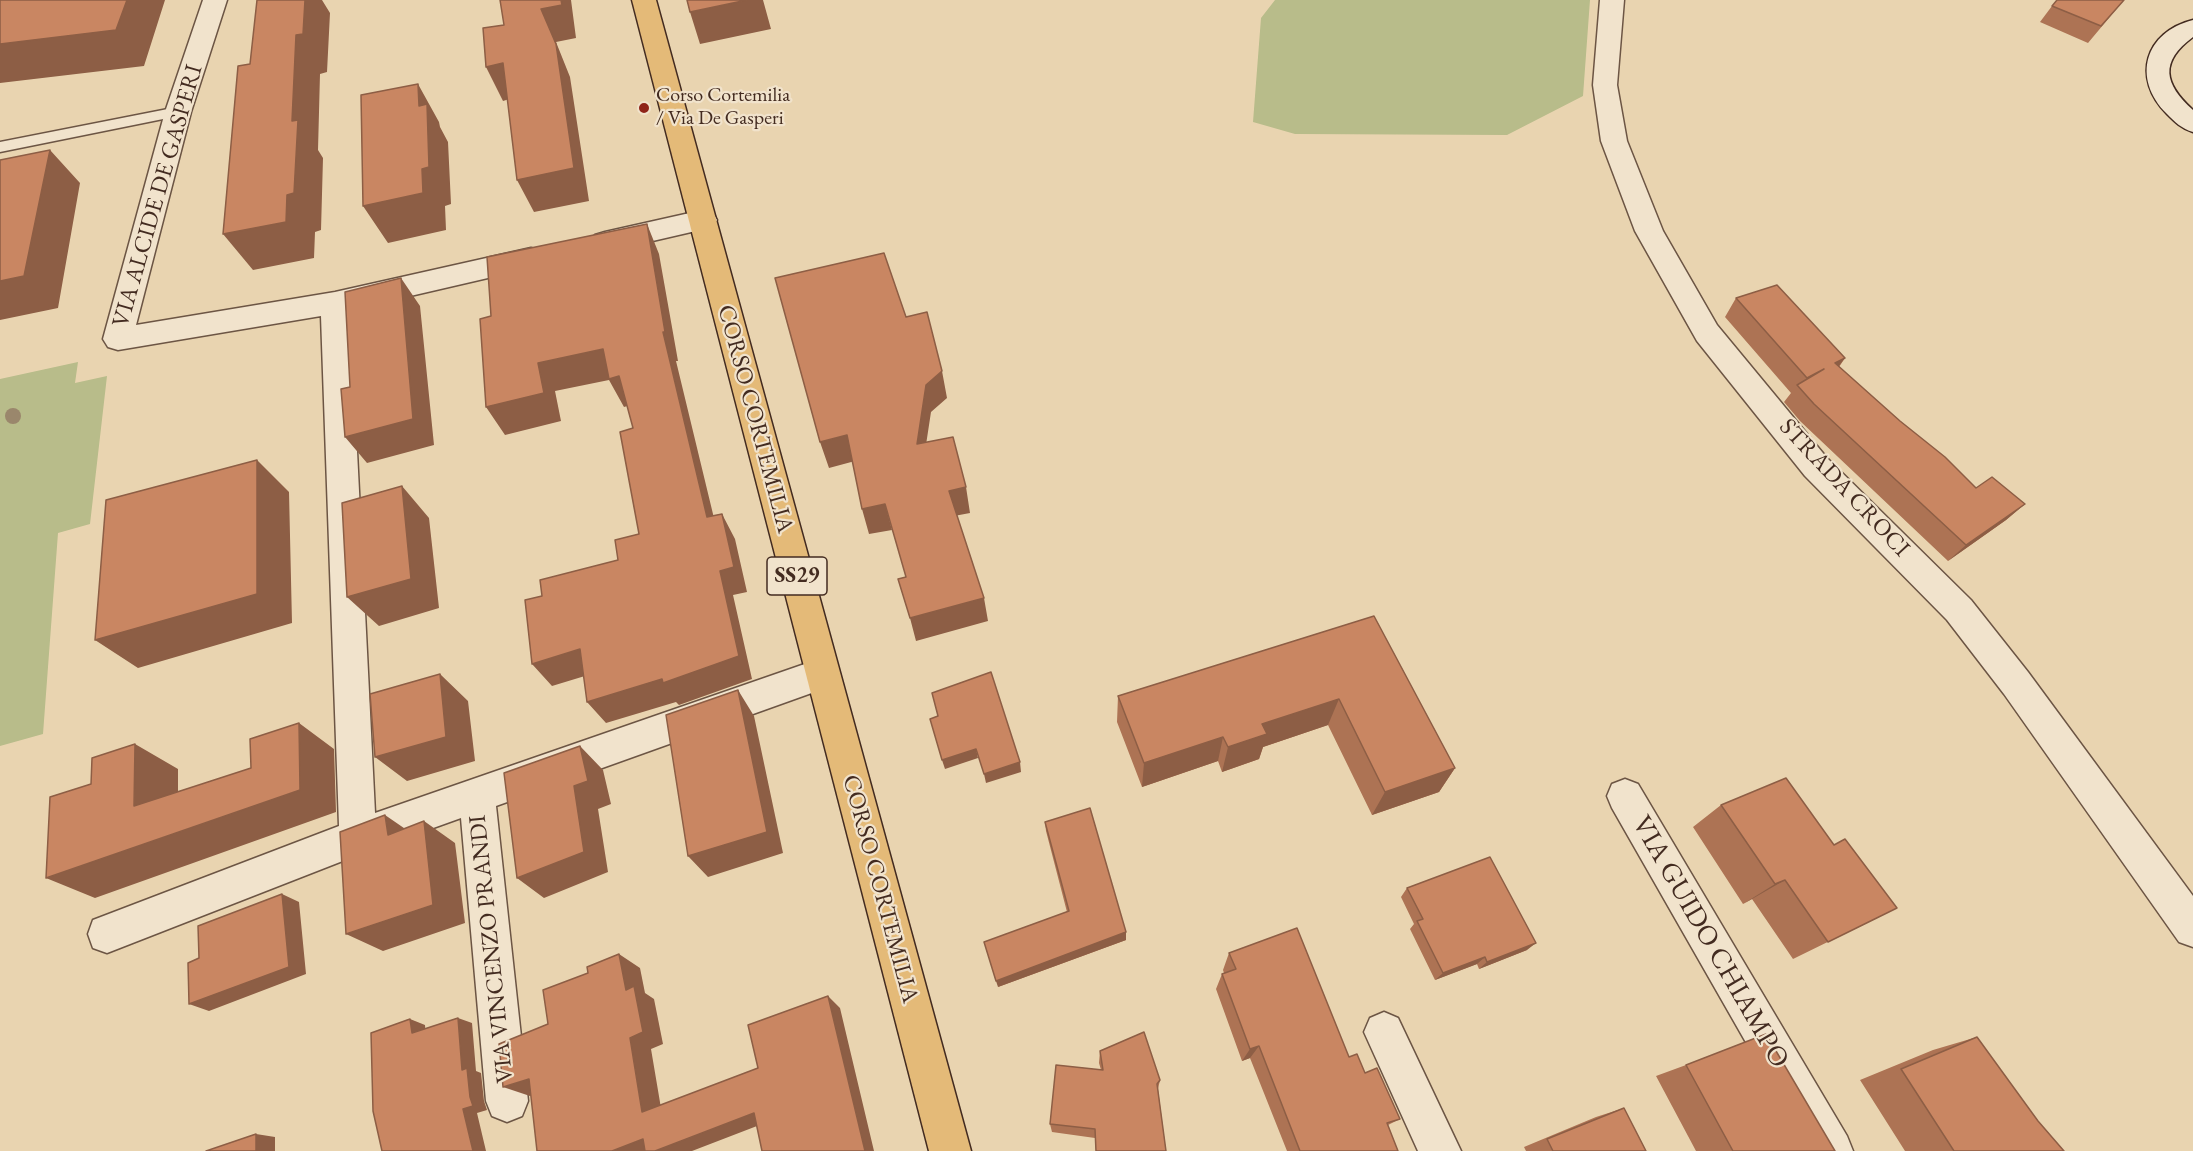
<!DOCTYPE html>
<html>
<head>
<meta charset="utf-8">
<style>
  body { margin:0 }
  canvas { display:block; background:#e9d4b0 }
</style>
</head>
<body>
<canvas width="2193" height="1151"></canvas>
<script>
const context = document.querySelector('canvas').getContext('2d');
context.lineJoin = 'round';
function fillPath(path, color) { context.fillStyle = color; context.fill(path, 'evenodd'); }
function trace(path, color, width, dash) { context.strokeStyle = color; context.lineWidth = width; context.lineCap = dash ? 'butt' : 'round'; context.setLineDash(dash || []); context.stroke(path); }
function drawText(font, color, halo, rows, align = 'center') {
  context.font = font + ' "EB Garamond",serif'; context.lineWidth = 4.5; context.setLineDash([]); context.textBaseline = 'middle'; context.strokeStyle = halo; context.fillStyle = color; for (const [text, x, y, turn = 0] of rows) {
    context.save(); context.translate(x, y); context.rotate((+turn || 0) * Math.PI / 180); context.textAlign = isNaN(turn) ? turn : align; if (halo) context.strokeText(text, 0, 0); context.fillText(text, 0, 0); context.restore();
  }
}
fillPath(new Path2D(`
  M 1275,0 L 1590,0 L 1583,96 L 1507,135 L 1295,134 L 1253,122 L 1261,18 Z
  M 78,362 L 75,383 L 107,376 L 90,524 L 58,533 L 43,734 L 0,746 L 0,379 Z`), '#b8bc8a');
const service = new Path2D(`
  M 178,107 L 183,109 L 185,112 L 183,115 L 0,152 L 0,142 Z`);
const minor = new Path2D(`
  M 203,0 L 227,0 L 191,112 L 136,325 L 335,292 L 531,248 L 541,251 L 545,258 L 541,265 L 531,268 L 350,310 L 375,813 L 822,658 L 834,663 L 839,674 L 834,685 L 496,806 L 528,1101 L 522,1116 L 507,1122 L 492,1116 L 486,1101 L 461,818 L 358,855 L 107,953 L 93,948 L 88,934 L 93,920 L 339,826 L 321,316 L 118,350 L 108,347 L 103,339 L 165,112 Z
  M 1600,0 L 1624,0 L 1617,85 L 1627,141 L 1663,231 L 1717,325 L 1827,458 L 1971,600 L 2028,672 L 2193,896 L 2193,947 L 2179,942 L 2004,694 L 1947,620 L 1805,476 L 1697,341 L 1635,231 L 1601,141 L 1593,85 Z
  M 703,210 L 713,213 L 717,220 L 713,227 L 605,252 L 595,249 L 591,242 L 595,235 L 605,232 Z
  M 1625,779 L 1638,784 L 1847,1136 L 1853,1151 L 1808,1151 L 1612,808 L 1607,796 L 1612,784 Z
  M 1384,1012 L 1398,1018 L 1461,1151 L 1418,1151 L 1364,1032 L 1370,1018 Z`);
const secondary = new Path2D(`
  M 2193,20 L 2193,37 C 2159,62 2164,84 2193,110 L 2193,132 C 2182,129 2175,122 2167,114 C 2131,78 2145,32 2193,20 Z`);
const primary = new Path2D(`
  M 632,0 L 656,0 L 971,1151 L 929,1151 Z`);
trace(service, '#6c5544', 3);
trace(minor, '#6c5544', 3);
trace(secondary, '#432b20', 3);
trace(primary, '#432b20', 3);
fillPath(service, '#f1e3cc');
fillPath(minor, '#f1e3cc');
fillPath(secondary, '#f1e3cc');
fillPath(primary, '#e4ba78');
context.fillStyle = '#9a876c';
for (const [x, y] of [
  [13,416]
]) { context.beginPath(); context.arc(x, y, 8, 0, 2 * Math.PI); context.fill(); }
fillPath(new Path2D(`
  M 2124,0 L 2088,43 L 2040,22 L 2052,6 Z
  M 1736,298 L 1845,358 L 1839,367 L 1976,488 L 2025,504 L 2006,520 L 1948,561 L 1800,421 L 1784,402 L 1791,393 L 1725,317 Z
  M 1374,616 L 1455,768 L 1439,792 L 1372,815 L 1328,725 L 1263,747 L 1259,759 L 1222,772 L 1218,761 L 1142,787 L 1117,722 L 1118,696 Z
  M 1721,805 L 1834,845 L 1897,908 L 1793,959 L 1752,899 L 1743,904 L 1693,827 Z
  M 1045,822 L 1126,932 L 1126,940 L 998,987 L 1067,912 L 1046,831 Z
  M 1407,888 L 1527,950 L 1479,969 L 1477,964 L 1435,980 L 1410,929 L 1414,924 L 1401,897 Z
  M 1229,953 L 1349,1057 L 1365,1073 L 1400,1119 L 1388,1125 L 1398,1151 L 1287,1151 L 1250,1058 L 1242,1061 L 1216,989 L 1222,974 L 1224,973 L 1223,970 Z
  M 1977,1037 L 2038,1121 L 2064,1151 L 1905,1151 L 1860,1080 L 1933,1050 Z
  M 1100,1051 L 1160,1080 L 1158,1089 L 1166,1151 L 1096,1151 L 1095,1138 L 1052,1132 L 1050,1124 L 1101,1070 L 1099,1063 Z
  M 1686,1065 L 1835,1151 L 1696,1151 L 1656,1076 Z
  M 1624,1108 L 1646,1151 L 1526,1151 L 1524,1147 L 1596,1117 Z`), '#ad7354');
fillPath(new Path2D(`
  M 127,0 L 165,0 L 144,66 L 0,83 L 0,44 Z
  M 305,0 L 322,0 L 330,13 L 327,72 L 320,74 L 318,150 L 323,158 L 321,230 L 315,232 L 314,258 L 253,270 L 223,234 L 296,35 Z
  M 561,0 L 571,0 L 576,38 L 556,42 L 570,77 L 589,201 L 534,212 L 517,180 L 541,9 Z
  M 747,0 L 763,0 L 771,29 L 700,44 L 690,12 Z
  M 503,63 L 519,96 L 503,101 L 486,67 Z
  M 418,84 L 439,122 L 440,127 L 448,142 L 451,204 L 445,206 L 446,230 L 388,243 L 363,206 L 419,106 Z
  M 50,150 L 80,183 L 58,308 L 0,320 L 0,281 Z
  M 647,224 L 659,254 L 678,361 L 676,361 L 720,543 L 707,517 L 663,332 Z
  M 401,278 L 420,306 L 434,445 L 367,463 L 345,437 Z
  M 603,349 L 619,376 L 634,404 L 624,407 L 609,380 L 555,391 L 561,421 L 505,435 L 486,407 L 538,363 Z
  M 1845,358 L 1831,376 L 1835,363 Z
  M 942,371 L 947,398 L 931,412 L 922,471 L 917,444 L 926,385 Z
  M 847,435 L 855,461 L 829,468 L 820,442 Z
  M 257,460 L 289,492 L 292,623 L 138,668 L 95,640 Z
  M 402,486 L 429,518 L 439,608 L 379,626 L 347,597 Z
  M 966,487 L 970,513 L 954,516 L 949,491 Z
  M 885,504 L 892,530 L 869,534 L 862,509 Z
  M 2025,504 L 2006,520 L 1948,561 L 1966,545 Z
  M 722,514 L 735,539 L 747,592 L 733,595 L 752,679 L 679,705 L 676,702 L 606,723 L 587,702 L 662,679 L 720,571 Z
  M 984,598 L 988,621 L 916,641 L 910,618 Z
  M 580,649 L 598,672 L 552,686 L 532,664 Z
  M 440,674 L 468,701 L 475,761 L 407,781 L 375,757 Z
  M 738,690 L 754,716 L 783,853 L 708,877 L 688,856 Z
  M 1339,699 L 1328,725 L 1263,747 L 1259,759 L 1222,772 L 1228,747 L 1262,724 Z
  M 299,723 L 334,749 L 336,812 L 95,898 L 46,878 L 300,790 Z
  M 1223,737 L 1218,761 L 1142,787 L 1144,763 Z
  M 135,744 L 178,769 L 178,828 L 134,806 Z
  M 580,746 L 603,770 L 611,804 L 598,809 L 608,872 L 544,898 L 517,878 L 574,786 Z
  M 976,749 L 978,758 L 945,769 L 942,760 Z
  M 1020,762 L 1021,772 L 986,783 L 984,774 Z
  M 1455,768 L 1439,792 L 1372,815 L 1385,792 Z
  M 385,815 L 417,837 L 388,835 Z
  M 424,821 L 455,843 L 465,923 L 383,951 L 346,934 Z
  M 1785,880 L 1752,899 L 1743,904 L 1775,884 Z
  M 282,894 L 299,902 L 306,974 L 209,1011 L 189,1004 Z
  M 1126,932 L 1126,940 L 998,987 L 996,981 Z
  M 1536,943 L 1527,950 L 1479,969 L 1487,962 Z
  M 619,954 L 640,968 L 645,993 L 654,999 L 663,1044 L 651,1049 L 663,1120 L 642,1112 L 630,1038 L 626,990 Z
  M 1485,957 L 1477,964 L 1435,980 L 1443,973 Z
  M 828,996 L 840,1008 L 874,1151 L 865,1151 Z
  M 458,1018 L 472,1023 L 476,1071 L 481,1073 L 484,1101 L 487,1110 L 477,1113 L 486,1151 L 473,1151 L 463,1109 L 462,1070 Z
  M 410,1019 L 425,1025 L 426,1039 L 412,1033 Z
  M 1259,1046 L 1250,1058 L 1242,1061 L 1250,1049 Z
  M 529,1079 L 555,1088 L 530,1096 L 503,1087 Z
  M 754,1113 L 770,1121 L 692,1151 L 655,1151 Z
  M 256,1134 L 275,1137 L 275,1151 L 256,1151 Z
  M 643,1139 L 652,1151 L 612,1151 Z`), '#8d5e45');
const building = new Path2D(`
  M 0,0 L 127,0 L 116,30 L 0,44 Z
  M 257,0 L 305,0 L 303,34 L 296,35 L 292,121 L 298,120 L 294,193 L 287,195 L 286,222 L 223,234 L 238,66 L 250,64 Z
  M 500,0 L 561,0 L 562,5 L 541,9 L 556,44 L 574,168 L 517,180 L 503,63 L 486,67 L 483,28 L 504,25 Z
  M 687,0 L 747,0 L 690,12 Z
  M 2057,0 L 2124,0 L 2101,26 L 2052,6 Z
  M 418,84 L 419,106 L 427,104 L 429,167 L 422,169 L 423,193 L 363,206 L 361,95 Z
  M 50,150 L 24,276 L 0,281 L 0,160 Z
  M 647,224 L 665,332 L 663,332 L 707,517 L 722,514 L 734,567 L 720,571 L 739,656 L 663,683 L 662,679 L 587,702 L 580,649 L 532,664 L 525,600 L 542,596 L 540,580 L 618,560 L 615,540 L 639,534 L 620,432 L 633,428 L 619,376 L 609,379 L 603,349 L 538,363 L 544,393 L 486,407 L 480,319 L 491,316 L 487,257 Z
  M 884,253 L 906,317 L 927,312 L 942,371 L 926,385 L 917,444 L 953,437 L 966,487 L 949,491 L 984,598 L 910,618 L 898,579 L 906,577 L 885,504 L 862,509 L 847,435 L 820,442 L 775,278 Z
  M 401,278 L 413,419 L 345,437 L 341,389 L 350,387 L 345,292 Z
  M 1777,285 L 1845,358 L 1835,363 L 1900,421 L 1945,457 L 1976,488 L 1992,477 L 2025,504 L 1966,545 L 1814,404 L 1797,385 L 1824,369 L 1807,378 L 1736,298 Z
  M 257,460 L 257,594 L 95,640 L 106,500 Z
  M 402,486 L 411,579 L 347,597 L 342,503 Z
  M 1374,616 L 1455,768 L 1385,792 L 1339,699 L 1262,724 L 1267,734 L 1228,747 L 1223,737 L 1144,763 L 1118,696 Z
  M 991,672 L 1020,762 L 984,774 L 976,749 L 942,760 L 930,719 L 938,716 L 932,693 Z
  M 440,674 L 446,737 L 375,757 L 370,694 Z
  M 738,690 L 767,832 L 688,856 L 666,715 Z
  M 299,723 L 300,790 L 46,878 L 50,797 L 91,784 L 92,758 L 135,744 L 134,806 L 251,768 L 250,739 Z
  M 580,746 L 588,781 L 574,786 L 584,852 L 517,878 L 504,773 Z
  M 1786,778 L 1834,845 L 1845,839 L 1897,908 L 1828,942 L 1785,880 L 1775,884 L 1721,805 Z
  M 1090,808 L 1126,932 L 996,981 L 984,942 L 1069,911 L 1045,822 Z
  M 385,815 L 388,835 L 424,821 L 433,905 L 346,934 L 340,832 Z
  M 1490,857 L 1536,943 L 1487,962 L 1485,957 L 1443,973 L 1417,921 L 1423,919 L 1407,888 Z
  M 282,894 L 289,967 L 189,1004 L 188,963 L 199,958 L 198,926 Z
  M 1297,928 L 1349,1057 L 1357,1054 L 1365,1073 L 1377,1068 L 1400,1119 L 1387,1123 L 1398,1151 L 1300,1151 L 1259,1046 L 1250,1049 L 1222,974 L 1236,969 L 1229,953 Z
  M 619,954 L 626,990 L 634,986 L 643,1032 L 630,1038 L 642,1112 L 758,1068 L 748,1025 L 828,996 L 865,1151 L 762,1151 L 754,1113 L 655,1151 L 645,1151 L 643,1139 L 612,1151 L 537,1151 L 529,1079 L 503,1087 L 499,1044 L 548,1024 L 543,990 L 588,973 L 587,967 Z
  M 458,1018 L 462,1070 L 467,1068 L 470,1097 L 473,1106 L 463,1109 L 473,1151 L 382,1151 L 373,1111 L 371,1033 L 410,1019 L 412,1033 Z
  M 1144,1032 L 1160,1080 L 1157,1084 L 1166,1151 L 1096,1151 L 1095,1129 L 1050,1124 L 1056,1065 L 1103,1070 L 1100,1051 Z
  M 1766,1034 L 1835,1151 L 1733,1151 L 1686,1065 Z
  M 1977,1037 L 2038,1121 L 2064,1151 L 1954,1151 L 1901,1069 Z
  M 1624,1108 L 1646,1151 L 1553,1151 L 1547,1139 Z
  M 256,1134 L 256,1151 L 206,1151 Z`);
fillPath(building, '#c98662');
trace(building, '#8d5e45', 1.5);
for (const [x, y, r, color] of [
  [644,108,6,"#8f2418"]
]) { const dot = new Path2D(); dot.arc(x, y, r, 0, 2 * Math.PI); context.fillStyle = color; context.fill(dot); trace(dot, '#f1e3cc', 2); }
drawText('20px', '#432b20', '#f1e3cc', [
  ["Corso Cortemilia",656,96],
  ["/ Via De Gasperi",656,119]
], 'left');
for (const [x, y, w] of [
  [797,576,60]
]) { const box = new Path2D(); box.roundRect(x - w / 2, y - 19, w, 38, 4.5); context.fillStyle = '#f1e3cc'; context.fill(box); trace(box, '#432b20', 1.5); }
drawText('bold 22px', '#432b20', null, [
  ["SS29",797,576]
]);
drawText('24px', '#432b20', '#f1e3cc', [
  ["VIA ALCIDE DE GASPERI",158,196,-74],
  ["CORSO CORTEMILIA",755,419,75],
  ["STRADA CROCI",1844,488,47],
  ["CORSO CORTEMILIA",880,889,75],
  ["VIA VINCENZO PRANDI",492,949,-96]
]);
drawText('28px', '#432b20', '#f1e3cc', [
  ["VIA GUIDO CHIAMPO",1710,942,60]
]);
</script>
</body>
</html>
